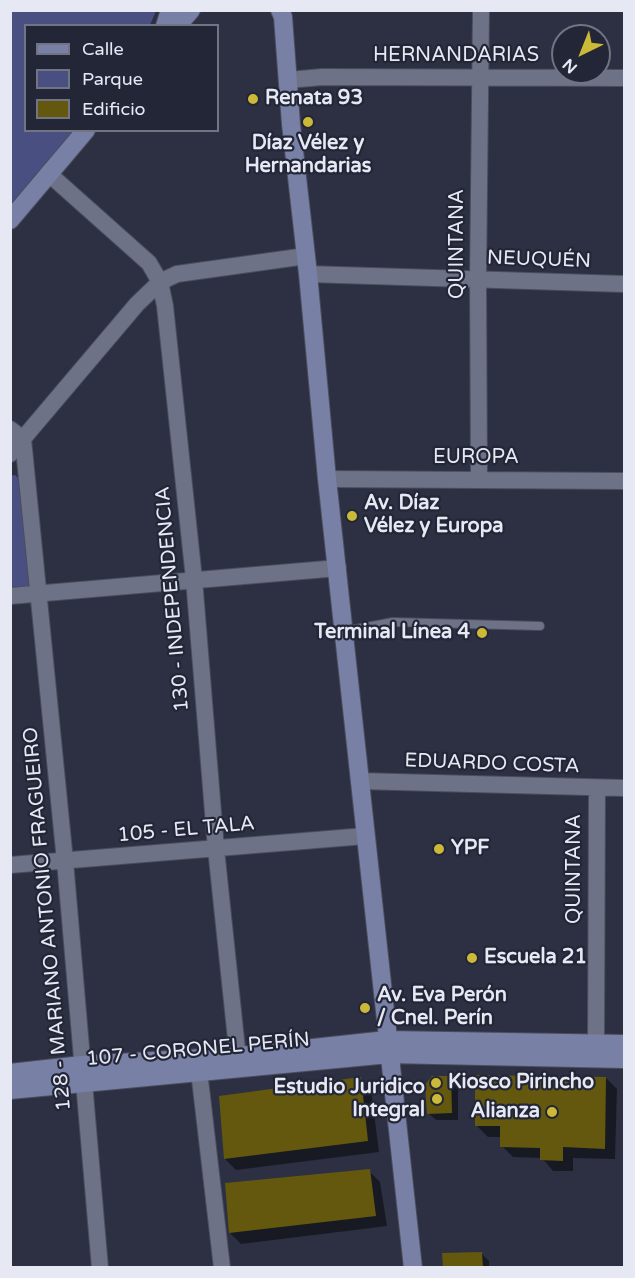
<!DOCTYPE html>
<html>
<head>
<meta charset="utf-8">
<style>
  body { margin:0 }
  #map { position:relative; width:635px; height:1278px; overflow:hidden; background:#2c3042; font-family:"Varela Round",sans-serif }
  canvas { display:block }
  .frame { position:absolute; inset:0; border:12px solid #e6e8f4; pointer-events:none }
  .legend { position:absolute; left:24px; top:24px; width:195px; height:108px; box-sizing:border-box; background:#222637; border:2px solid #707483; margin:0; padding:8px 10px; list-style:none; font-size:18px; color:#e6e8f4 }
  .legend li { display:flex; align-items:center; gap:12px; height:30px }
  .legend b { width:30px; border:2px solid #707483 }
  .north { position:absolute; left:551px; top:24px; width:60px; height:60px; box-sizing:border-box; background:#222637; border:2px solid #707483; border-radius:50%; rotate:223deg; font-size:16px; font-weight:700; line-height:24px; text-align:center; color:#e6e8f4 }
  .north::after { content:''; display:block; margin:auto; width:21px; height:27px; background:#cdb938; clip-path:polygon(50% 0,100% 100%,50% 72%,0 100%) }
</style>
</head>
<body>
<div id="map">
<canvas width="635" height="1278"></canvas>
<div class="frame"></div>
<ul class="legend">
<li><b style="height:8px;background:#7880a6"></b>Calle</li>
<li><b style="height:16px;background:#495081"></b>Parque</li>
<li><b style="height:16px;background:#63580e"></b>Edificio</li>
</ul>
<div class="north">N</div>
</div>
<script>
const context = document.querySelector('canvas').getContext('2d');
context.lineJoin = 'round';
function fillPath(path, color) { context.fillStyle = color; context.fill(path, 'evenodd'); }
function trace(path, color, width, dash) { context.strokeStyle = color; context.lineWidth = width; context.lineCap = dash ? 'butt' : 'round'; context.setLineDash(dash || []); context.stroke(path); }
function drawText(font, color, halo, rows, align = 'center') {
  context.font = font + ' "Varela Round",sans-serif'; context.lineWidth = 4.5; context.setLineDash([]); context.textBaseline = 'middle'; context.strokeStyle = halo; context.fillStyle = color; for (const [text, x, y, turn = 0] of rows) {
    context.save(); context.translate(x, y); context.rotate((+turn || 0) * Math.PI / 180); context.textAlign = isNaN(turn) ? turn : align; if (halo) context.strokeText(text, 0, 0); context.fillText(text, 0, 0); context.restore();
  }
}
fillPath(new Path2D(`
  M 11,10 L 156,11 L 150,25 L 26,26 L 26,130 L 79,131 L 10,212 Z
  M 15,475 L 19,479 L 31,586 L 11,589 L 10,476 Z`), '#495081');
fillPath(new Path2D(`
  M 450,1077 L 458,1085 L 458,1120 L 436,1120 L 428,1113 Z
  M 606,1078 L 617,1089 L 615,1159 L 573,1158 L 573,1171 L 553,1171 L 542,1158 L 513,1157 L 502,1146 L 502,1137 L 488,1137 L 477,1126 Z
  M 360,1079 L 371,1090 L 379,1152 L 236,1170 L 225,1159 Z
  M 369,1171 L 380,1182 L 387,1226 L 241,1244 L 230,1233 Z
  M 482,1254 L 489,1261 L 489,1268 L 445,1268 Z`), '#0007');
fillPath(new Path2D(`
  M 475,1075 L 606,1077 L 605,1149 L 563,1147 L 563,1161 L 540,1160 L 540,1148 L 500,1147 L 500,1126 L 475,1126 Z
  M 432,1076 L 451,1076 L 452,1113 L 427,1114 L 425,1085 Z
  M 361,1077 L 368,1141 L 224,1159 L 219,1096 Z
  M 370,1169 L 376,1216 L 229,1233 L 225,1183 Z
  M 482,1252 L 483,1268 L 443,1268 L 442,1253 Z`), '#63580e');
const lane = new Path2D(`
  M 345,631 L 393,622 L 540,626`);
const street = new Path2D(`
  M 288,80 L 322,77 L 624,78
  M 48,173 L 149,263 L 160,282 L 165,306 L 194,579 L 216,849 L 239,1068
  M 308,274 L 624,284
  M 10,429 L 23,439 L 65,861 L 100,1268
  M 10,454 L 137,304 L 160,282 L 177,274 L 306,256
  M 479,478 L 478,279 L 481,10
  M 327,479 L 624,481
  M 10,596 L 338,568
  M 359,781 L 624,788
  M 597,788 L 596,1044 L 598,1055
  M 10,865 L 365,836
  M 199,1071 L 222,1268`);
const secondary = new Path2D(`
  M 280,10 L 283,17 L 291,124 L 308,274 L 327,479 L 413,1268
  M 165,26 L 170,10
  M 177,26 L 191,10
  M 10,220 L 86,130
  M 10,1073 L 82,1065 L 239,1056 L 387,1040 L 624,1044
  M 10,1090 L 389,1054 L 624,1059`);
trace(lane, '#4b4d5d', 10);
trace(street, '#4b4d5d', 18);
trace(secondary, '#4b4d5d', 20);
trace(lane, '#6e7287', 8);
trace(street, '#6e7287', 16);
trace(secondary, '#7880a6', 18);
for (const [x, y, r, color] of [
  [253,99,6,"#cdb938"],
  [308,122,6,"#cdb938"],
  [352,516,6,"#cdb938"],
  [482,633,6,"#cdb938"],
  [439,849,6,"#cdb938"],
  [472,958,6,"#cdb938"],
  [365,1008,6,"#cdb938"],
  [436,1083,6,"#cdb938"],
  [437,1099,6,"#cdb938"],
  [552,1112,6,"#cdb938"]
]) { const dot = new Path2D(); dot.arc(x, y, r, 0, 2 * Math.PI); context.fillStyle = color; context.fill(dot); trace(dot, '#222637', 2); }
drawText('20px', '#e6e8f4', '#222637', [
  ["HERNANDARIAS",456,56],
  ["QUINTANA",458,244,-90],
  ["NEUQUÉN",539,260,2],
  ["EUROPA",476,458],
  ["130 - INDEPENDENCIA",173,599,-95],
  ["EDUARDO COSTA",492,764,2],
  ["105 - EL TALA",186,830,-5],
  ["QUINTANA",575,869,-90],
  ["128 - MARIANO ANTONIO FRAGUEIRO",48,919,-95],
  ["107 - CORONEL PERÍN",198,1050,-5]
]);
drawText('bold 20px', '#e6e8f4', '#222637', [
  ["Renata 93",265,99],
  ["Díaz Vélez y",308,144,"center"],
  ["Hernandarias",308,167,"center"],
  ["Av. Díaz",364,504],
  ["Vélez y Europa",364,527],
  ["Terminal Línea 4",470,633,"right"],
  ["YPF",451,849],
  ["Escuela 21",484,958],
  ["Av. Eva Perón",377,996],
  ["/ Cnel. Perín",377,1019],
  ["Kiosco Pirincho",448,1083],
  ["Estudio Juridico",425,1088,"right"],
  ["Integral",425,1111,"right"],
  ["Alianza",540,1112,"right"]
], 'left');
</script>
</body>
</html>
